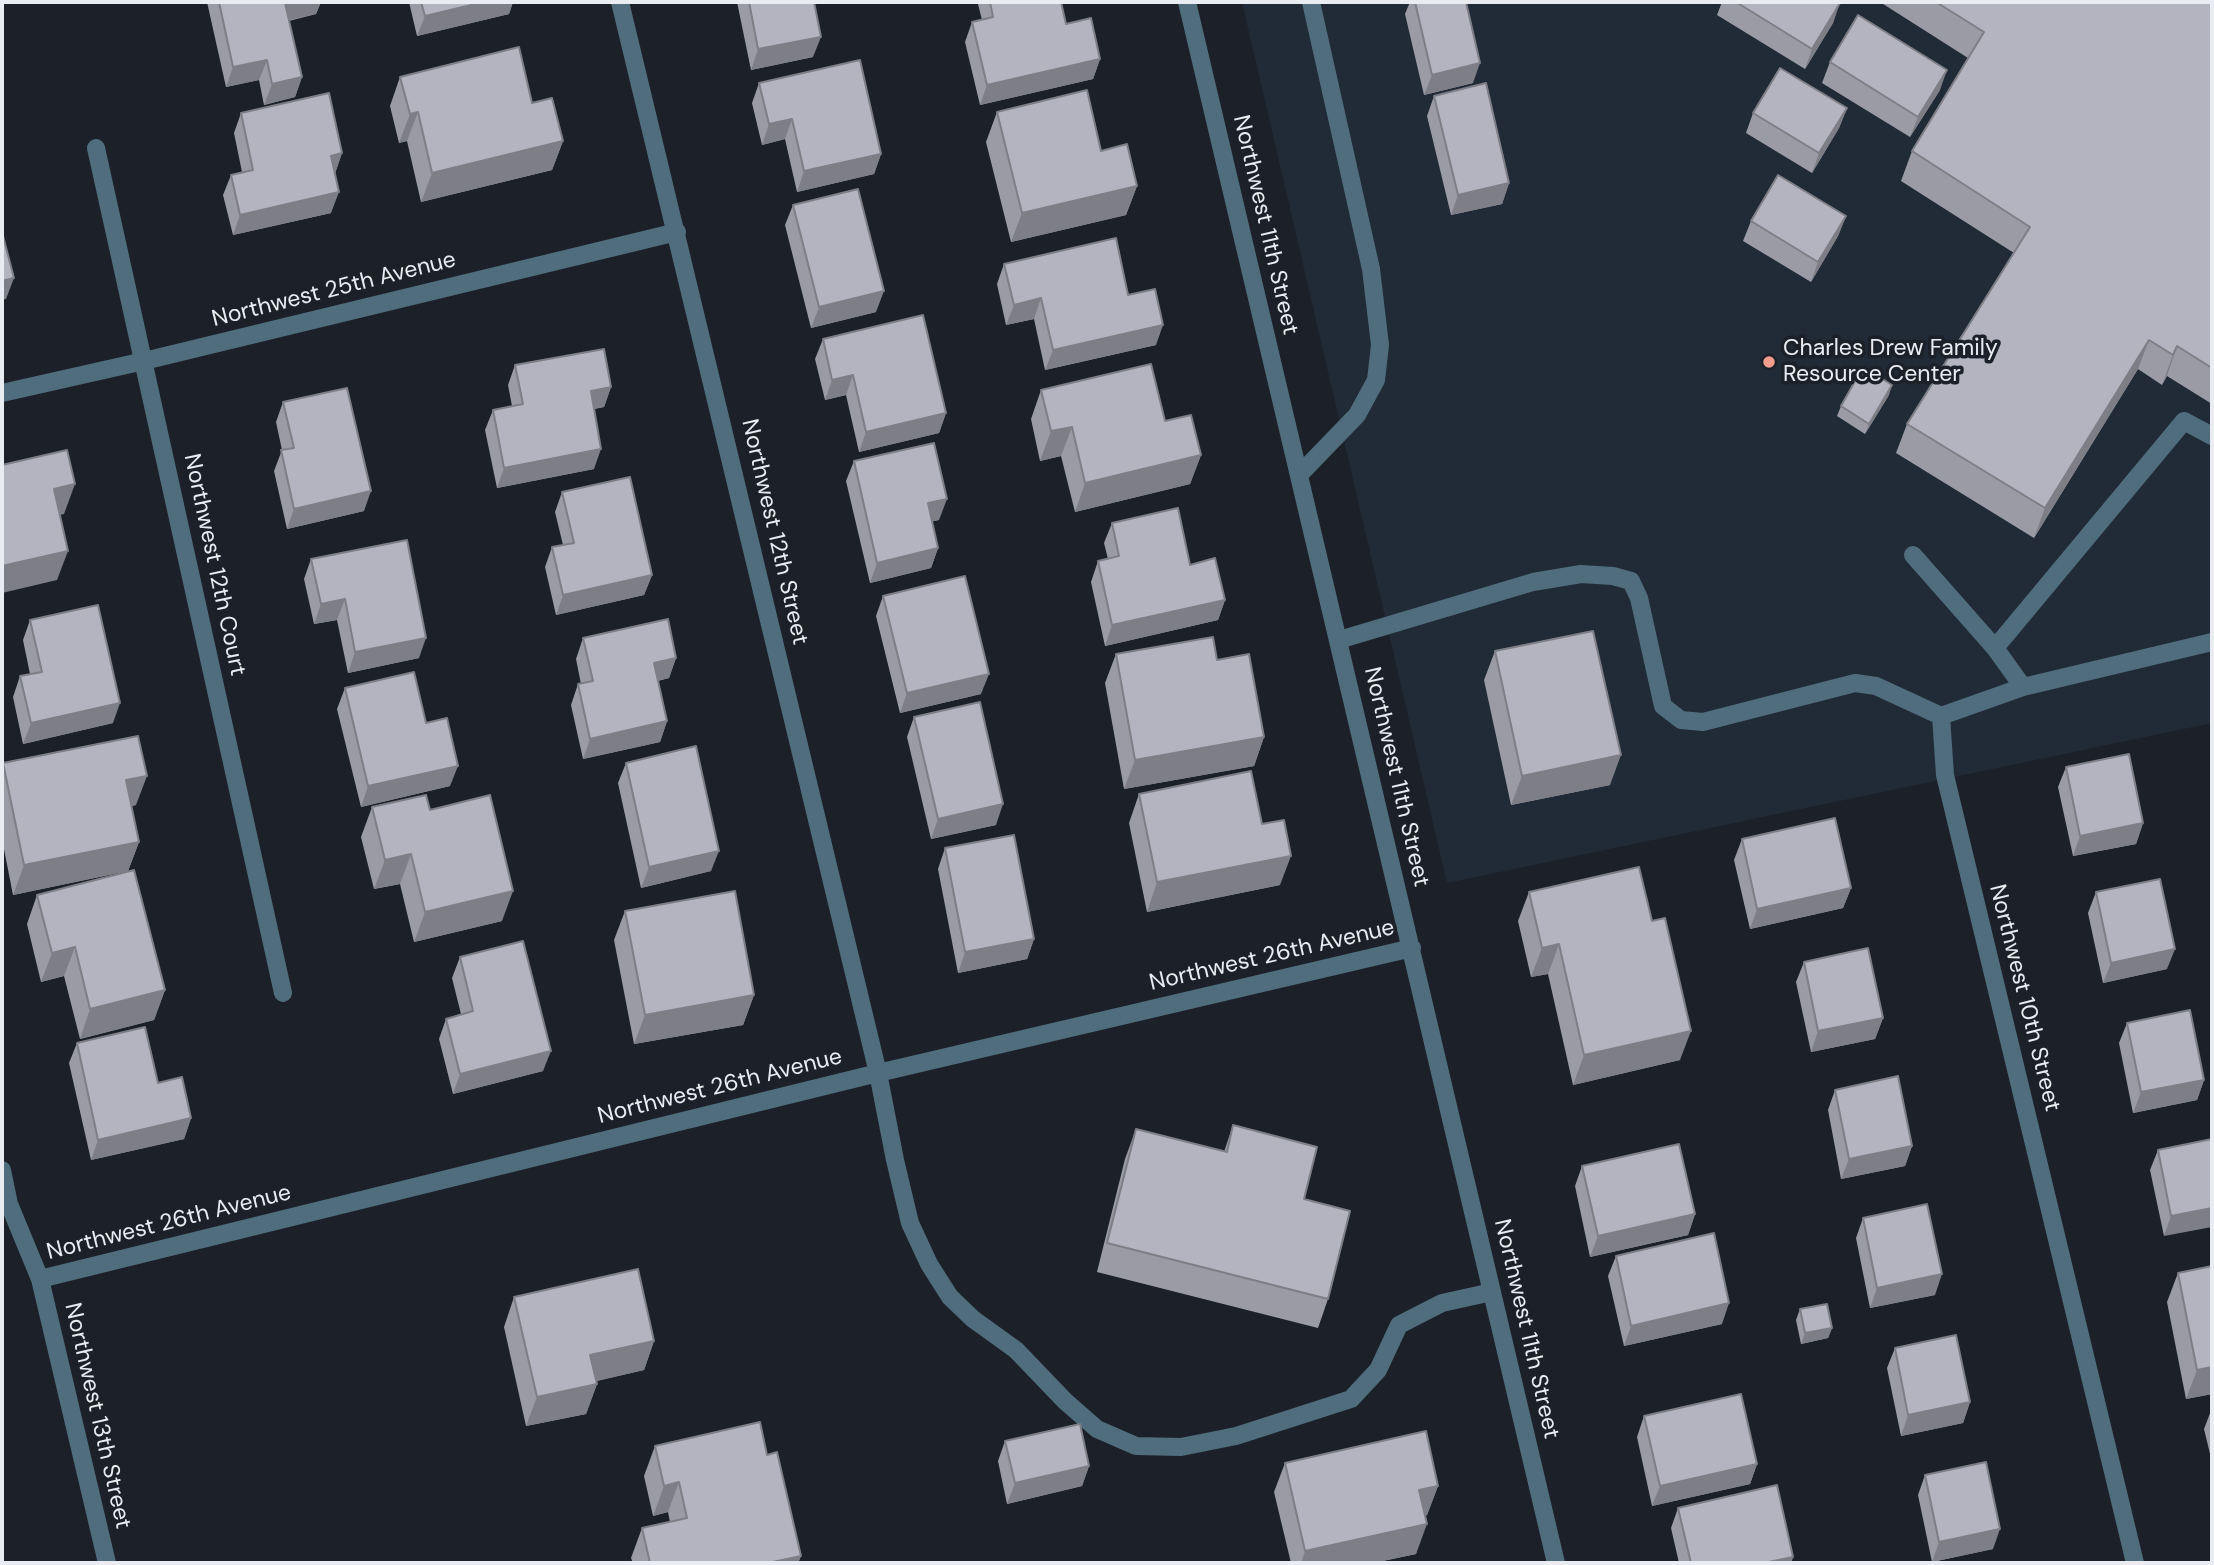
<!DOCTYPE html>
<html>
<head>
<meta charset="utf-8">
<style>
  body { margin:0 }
  #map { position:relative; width:2214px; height:1565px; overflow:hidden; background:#1c2129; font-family:"DM Sans",sans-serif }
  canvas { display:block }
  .frame { position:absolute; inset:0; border:4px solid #e9edf2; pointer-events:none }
</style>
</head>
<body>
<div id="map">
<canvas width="2214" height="1565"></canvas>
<div class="frame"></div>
</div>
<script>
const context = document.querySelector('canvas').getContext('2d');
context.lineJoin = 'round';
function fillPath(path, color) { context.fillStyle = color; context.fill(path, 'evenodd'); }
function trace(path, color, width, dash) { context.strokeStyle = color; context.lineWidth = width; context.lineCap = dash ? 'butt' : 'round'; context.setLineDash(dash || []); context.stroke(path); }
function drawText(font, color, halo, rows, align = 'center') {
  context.font = font + ' "DM Sans",sans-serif'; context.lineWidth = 7; context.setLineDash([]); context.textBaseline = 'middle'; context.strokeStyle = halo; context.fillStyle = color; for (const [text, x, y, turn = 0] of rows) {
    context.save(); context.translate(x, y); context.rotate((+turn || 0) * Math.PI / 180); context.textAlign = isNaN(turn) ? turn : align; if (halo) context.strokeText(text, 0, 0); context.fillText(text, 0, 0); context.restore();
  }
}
fillPath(new Path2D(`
  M 1242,2 L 2212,2 L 2212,723 L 1447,883 Z`), '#212b37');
trace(new Path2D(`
  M 620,2 L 878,1073 L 895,1160 L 910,1223 L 929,1264 L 950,1297 L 973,1319 L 1016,1350 L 1065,1401 L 1097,1429 L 1136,1446 L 1181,1447 L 1236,1436 L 1351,1399 L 1378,1370 L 1399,1325 L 1442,1303 L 1492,1292
  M 1187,2 L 1556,1563
  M 96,148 L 283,993
  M 2,393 L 144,361 L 677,232
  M 1299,475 L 1357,415 L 1376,380 L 1380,345 L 1371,269 L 1311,2
  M 1913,555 L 1995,648
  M 1339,640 L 1533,582 L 1581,574 L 1613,576 L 1631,581 L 1639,598 L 1663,706 L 1681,720 L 1703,722 L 1855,683 L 1876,686 L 1941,716
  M 2023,687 L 1995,648 L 2184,421 L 2212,436
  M 2,1170 L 9,1204 L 40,1279 L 107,1563
  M 40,1279 L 878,1073 L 1412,948
  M 2135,1563 L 1945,775 L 1941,716 L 2023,687 L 2212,642`), '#4f6d7c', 18);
fillPath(new Path2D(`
  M 207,2 L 321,2 L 316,14 L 289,21 L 302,77 L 295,97 L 264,105 L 259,80 L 226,87 Z
  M 409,2 L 513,2 L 509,14 L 417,36 Z
  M 737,2 L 814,2 L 813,57 L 751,70 Z
  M 979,2 L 1061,2 L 1066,24 L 1100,59 L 1093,79 L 980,105 L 965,42 L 972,22 L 982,20 L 978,4 Z
  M 1410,2 L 1466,2 L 1473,83 L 1424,95 L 1405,14 Z
  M 1722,2 L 1839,2 L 1833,23 L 1805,69 L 1717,15 Z
  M 1880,2 L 2212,2 L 2212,404 L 2167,376 L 2162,385 L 2138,369 L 2034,538 L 1896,453 L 1907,424 L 2014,253 L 1901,181 L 1912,151 L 1968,58 Z
  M 1830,62 L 1940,90 L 1910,137 L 1822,83 Z
  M 400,77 L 532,103 L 563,141 L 552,170 L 421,202 L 407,141 L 399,143 L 390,106 Z
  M 759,83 L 881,154 L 874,174 L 797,192 L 785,139 L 762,145 L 752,103 Z
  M 1434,96 L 1509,183 L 1502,204 L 1451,215 L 1427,116 Z
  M 1847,108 L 1839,128 L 1812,173 L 1746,133 L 1753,113 Z
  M 997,112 L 1137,186 L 1126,215 L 1011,242 L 986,142 Z
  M 241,113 L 342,153 L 335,173 L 331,213 L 233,235 L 223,195 L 231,175 L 242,172 L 234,133 Z
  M 793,205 L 876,312 L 811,328 L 785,225 Z
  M 1846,216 L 1838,236 L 1811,282 L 1743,241 L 1751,221 Z
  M 1004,264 L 1128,295 L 1156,345 L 1045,370 L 1034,319 L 1006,325 L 997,284 Z
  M 823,339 L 946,413 L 939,433 L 859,452 L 846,395 L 825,400 L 815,359 Z
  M 515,365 L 611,387 L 604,407 L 594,409 L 594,469 L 497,488 L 485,430 L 493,410 L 512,406 L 508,385 Z
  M 1041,390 L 1165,421 L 1201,455 L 1190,484 L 1075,512 L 1061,456 L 1040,461 L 1031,419 Z
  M 1889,395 L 1865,434 L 1837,416 L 1841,406 Z
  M 283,402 L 364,511 L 287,529 L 274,471 L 282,450 L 276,422 Z
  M 854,461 L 939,520 L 932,521 L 938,548 L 931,568 L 870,583 L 846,481 Z
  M 562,492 L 652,575 L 644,595 L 556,615 L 545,567 L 552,547 L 563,545 L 555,512 Z
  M 1112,523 L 1190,565 L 1225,600 L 1218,620 L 1105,646 L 1091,582 L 1098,561 L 1108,559 L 1104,543 Z
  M 311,559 L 419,658 L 348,673 L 337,620 L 314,624 L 304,579 Z
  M 883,596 L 981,694 L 900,713 L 876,616 Z
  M 30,620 L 113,723 L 23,744 L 13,697 L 20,676 L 30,674 L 23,640 Z
  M 583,638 L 676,658 L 669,678 L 658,681 L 667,721 L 660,742 L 583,759 L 571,705 L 578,684 L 581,684 L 576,659 Z
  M 1495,651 L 1610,785 L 1511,805 L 1484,680 Z
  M 1116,654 L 1217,660 L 1264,737 L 1254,766 L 1124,789 L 1105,683 Z
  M 345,688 L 426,723 L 450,786 L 361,807 L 337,709 Z
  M 914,717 L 996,825 L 931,839 L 907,737 Z
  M 3,763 L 136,805 L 131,806 L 139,842 L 128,871 L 13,895 L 2,839 L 2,766 Z
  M 626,763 L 711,871 L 641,888 L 618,783 Z
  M 2066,767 L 2143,823 L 2136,844 L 2073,856 L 2058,787 Z
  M 1139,794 L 1280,885 L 1147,912 L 1129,823 Z
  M 372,807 L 502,921 L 414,942 L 400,884 L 374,889 L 361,837 Z
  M 1742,839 L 1851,888 L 1843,908 L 1750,929 L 1734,860 Z
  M 945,848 L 1034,939 L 1027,959 L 958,973 L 938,869 Z
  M 1529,892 L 1680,1060 L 1573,1085 L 1548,974 L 1531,977 L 1518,921 Z
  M 2096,892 L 2167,969 L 2103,983 L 2088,913 Z
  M 37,895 L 165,990 L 154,1020 L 80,1039 L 64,976 L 41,982 L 27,924 Z
  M 625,911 L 754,995 L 743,1025 L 634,1044 L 614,940 Z
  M 460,957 L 543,1071 L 453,1094 L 439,1039 L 446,1019 L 461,1014 L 452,978 Z
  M 1804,962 L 1883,1018 L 1875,1039 L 1811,1052 L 1796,982 Z
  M 2127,1023 L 2204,1080 L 2197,1100 L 2133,1113 L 2119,1043 Z
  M 77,1043 L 158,1083 L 191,1118 L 184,1139 L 91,1160 L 69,1063 Z
  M 1835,1090 L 1912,1146 L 1905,1166 L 1841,1179 L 1828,1110 Z
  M 1233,1125 L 1304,1199 L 1328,1299 L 1318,1328 L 1097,1272 L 1125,1159 L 1136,1129 L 1224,1152 Z
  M 2212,1139 L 2164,1236 L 2150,1170 L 2158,1150 Z
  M 1582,1166 L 1695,1214 L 1688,1235 L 1590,1257 L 1575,1186 Z
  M 1863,1218 L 1935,1295 L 1870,1308 L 1856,1238 Z
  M 1616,1256 L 1722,1324 L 1624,1346 L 1608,1276 Z
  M 2212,1266 L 2212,1394 L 2186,1399 L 2167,1302 L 2178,1273 Z
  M 514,1297 L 654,1341 L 644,1370 L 596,1381 L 597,1384 L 586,1414 L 526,1426 L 504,1327 Z
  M 1800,1309 L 1832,1328 L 1828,1338 L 1801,1344 L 1796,1320 Z
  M 1895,1348 L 1970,1402 L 1963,1423 L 1901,1436 L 1887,1368 Z
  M 2212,1408 L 2212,1462 L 2204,1429 Z
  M 1644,1416 L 1757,1464 L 1750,1484 L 1652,1506 L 1637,1437 Z
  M 1005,1441 L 1089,1466 L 1082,1486 L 1007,1504 L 998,1461 Z
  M 655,1446 L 767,1455 L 801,1556 L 798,1563 L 633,1563 L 631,1558 L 642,1528 L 670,1522 L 668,1512 L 653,1516 L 644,1476 Z
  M 1285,1463 L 1438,1486 L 1427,1515 L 1425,1516 L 1416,1554 L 1373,1563 L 1291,1563 L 1274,1492 Z
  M 1925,1475 L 1993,1549 L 1932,1562 L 1918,1495 Z
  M 1678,1508 L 1793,1557 L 1791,1563 L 1679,1563 L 1671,1528 Z`), '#9b9ba5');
fillPath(new Path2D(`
  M 290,2 L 321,2 L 316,14 L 277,23 L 285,3 Z
  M 484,2 L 513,2 L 509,14 L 417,36 L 425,16 Z
  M 1840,3 L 1833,23 L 1805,69 L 1812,49 Z
  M 821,37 L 813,57 L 751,70 L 758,49 Z
  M 1100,59 L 1093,79 L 980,105 L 987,85 Z
  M 267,60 L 259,80 L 226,87 L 233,67 Z
  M 1480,63 L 1473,83 L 1424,95 L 1432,75 Z
  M 1947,70 L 1940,90 L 1910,137 L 1918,117 Z
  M 302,77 L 295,97 L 264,105 L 272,84 Z
  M 1847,108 L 1839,128 L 1812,173 L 1819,153 Z
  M 418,112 L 407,141 L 399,143 L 410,114 Z
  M 792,119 L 785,139 L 762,145 L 769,124 Z
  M 563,141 L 552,170 L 421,202 L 432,173 Z
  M 342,153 L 335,174 L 331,156 Z
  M 881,154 L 874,174 L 797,192 L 804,171 Z
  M 1509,183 L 1502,204 L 1451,215 L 1458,195 Z
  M 1137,186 L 1126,215 L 1011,242 L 1022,213 Z
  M 339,192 L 331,213 L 233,235 L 240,215 Z
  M 1846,216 L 1838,236 L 1811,282 L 1818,262 Z
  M 14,278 L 6,299 L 2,300 L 2,281 Z
  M 884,291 L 876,312 L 811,328 L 819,307 Z
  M 1041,298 L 1034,319 L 1006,325 L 1014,305 Z
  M 1163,325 L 1156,345 L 1045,370 L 1053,350 Z
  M 2149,340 L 2138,369 L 2034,538 L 2045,508 Z
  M 2177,346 L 2167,376 L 2162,385 L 2173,355 Z
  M 853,375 L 846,395 L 825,400 L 832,380 Z
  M 1892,385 L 1889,395 L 1865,434 L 1869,424 Z
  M 611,387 L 604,407 L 583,411 L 591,391 Z
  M 946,413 L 939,433 L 859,452 L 866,432 Z
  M 1072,427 L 1061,456 L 1040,461 L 1051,431 Z
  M 601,449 L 594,469 L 497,488 L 504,468 Z
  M 1201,455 L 1190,484 L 1075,512 L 1085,483 Z
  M 75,484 L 64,514 L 43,519 L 54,489 Z
  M 371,491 L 364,511 L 287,529 L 294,509 Z
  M 947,499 L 939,520 L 921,524 L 928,503 Z
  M 938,548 L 931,568 L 870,583 L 877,563 Z
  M 68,551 L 57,580 L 2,593 L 2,566 Z
  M 652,575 L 644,595 L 556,615 L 563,595 Z
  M 345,599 L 337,620 L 314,624 L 321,604 Z
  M 1225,600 L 1218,620 L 1105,646 L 1112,625 Z
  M 426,638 L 419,658 L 348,673 L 355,652 Z
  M 676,658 L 669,678 L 646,683 L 654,663 Z
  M 989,674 L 981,694 L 900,713 L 907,693 Z
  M 120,703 L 113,723 L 23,744 L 31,723 Z
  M 667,721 L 660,742 L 583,759 L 590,739 Z
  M 1264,737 L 1254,766 L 1124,789 L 1135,760 Z
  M 1621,755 L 1610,785 L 1511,805 L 1522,776 Z
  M 458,766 L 450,786 L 361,807 L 368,786 Z
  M 147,776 L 136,805 L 115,810 L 126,780 Z
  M 1003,804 L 996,825 L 931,839 L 938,819 Z
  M 2143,823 L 2136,844 L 2073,856 L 2080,836 Z
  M 139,842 L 128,871 L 13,895 L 24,865 Z
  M 719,851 L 711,871 L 641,888 L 649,867 Z
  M 411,854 L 400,884 L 374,889 L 385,860 Z
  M 1291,856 L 1280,885 L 1147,912 L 1157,882 Z
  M 1851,888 L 1843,908 L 1750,929 L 1757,909 Z
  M 513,891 L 502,921 L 414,942 L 425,912 Z
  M 1034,939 L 1027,959 L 958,973 L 965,952 Z
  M 1559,944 L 1548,974 L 1531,977 L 1542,948 Z
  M 75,947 L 64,976 L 41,982 L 52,953 Z
  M 2175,949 L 2167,969 L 2103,983 L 2111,963 Z
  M 165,990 L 154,1020 L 80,1039 L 90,1009 Z
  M 754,995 L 743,1025 L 634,1044 L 645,1015 Z
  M 1883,1018 L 1875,1039 L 1811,1052 L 1818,1031 Z
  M 1691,1031 L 1680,1060 L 1573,1085 L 1584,1055 Z
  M 551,1051 L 543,1071 L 453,1094 L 460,1074 Z
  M 2204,1080 L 2197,1100 L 2133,1113 L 2141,1092 Z
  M 191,1118 L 184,1139 L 91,1160 L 98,1140 Z
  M 1912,1146 L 1905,1166 L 1841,1179 L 1849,1159 Z
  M 2212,1208 L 2212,1227 L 2164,1236 L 2171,1216 Z
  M 1695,1214 L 1688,1235 L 1590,1257 L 1598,1236 Z
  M 1942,1274 L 1935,1295 L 1870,1308 L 1877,1288 Z
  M 1729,1303 L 1722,1324 L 1624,1346 L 1631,1326 Z
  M 1832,1328 L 1828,1338 L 1801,1344 L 1805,1333 Z
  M 654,1341 L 644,1370 L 580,1385 L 590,1355 Z
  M 2212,1367 L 2212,1394 L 2186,1399 L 2197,1370 Z
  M 597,1384 L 586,1414 L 526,1426 L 537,1397 Z
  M 1970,1402 L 1963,1423 L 1901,1436 L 1908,1415 Z
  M 1757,1464 L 1750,1484 L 1652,1506 L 1660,1486 Z
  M 1089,1466 L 1082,1486 L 1007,1504 L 1015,1483 Z
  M 679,1482 L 668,1512 L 653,1516 L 664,1486 Z
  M 1438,1486 L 1427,1515 L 1409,1519 L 1419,1490 Z
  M 1427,1524 L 1416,1554 L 1373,1563 L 1301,1563 L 1305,1551 Z
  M 2000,1529 L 1993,1549 L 1932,1562 L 1939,1542 Z
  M 801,1556 L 798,1563 L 768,1563 Z
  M 1793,1557 L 1791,1563 L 1764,1563 Z`), '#7e7e86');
const building = new Path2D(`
  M 219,2 L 290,2 L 285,3 L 302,77 L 272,84 L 267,60 L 233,67 Z
  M 421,2 L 484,2 L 425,16 Z
  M 749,2 L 814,2 L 821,37 L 758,49 Z
  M 990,2 L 1061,2 L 1066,24 L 1091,18 L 1100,59 L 987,85 L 972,22 L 993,17 Z
  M 1415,2 L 1466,2 L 1480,63 L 1432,75 Z
  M 1736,2 L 1839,2 L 1840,3 L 1812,49 Z
  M 1936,2 L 2212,2 L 2212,368 L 2177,346 L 2173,355 L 2149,340 L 2045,508 L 1907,424 L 2030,227 L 1912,151 L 1984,32 Z
  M 1858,15 L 1947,70 L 1918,117 L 1830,62 Z
  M 519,47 L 532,103 L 552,98 L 563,141 L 432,173 L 418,112 L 410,114 L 400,77 Z
  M 860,60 L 881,154 L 804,171 L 792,119 L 769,124 L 759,83 Z
  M 1780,68 L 1847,108 L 1819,153 L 1753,113 Z
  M 1486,83 L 1509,183 L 1458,195 L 1434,96 Z
  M 1087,90 L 1101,151 L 1127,144 L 1137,186 L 1022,213 L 997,112 Z
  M 329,93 L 342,153 L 331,156 L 339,192 L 240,215 L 231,175 L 253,170 L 241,113 Z
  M 1778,175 L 1846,216 L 1818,262 L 1751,221 Z
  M 858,189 L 884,291 L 819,307 L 793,205 Z
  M 2,236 L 3,236 L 14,278 L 2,281 Z
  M 1116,238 L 1128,295 L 1155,289 L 1163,325 L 1053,350 L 1041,298 L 1014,305 L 1004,264 Z
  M 923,315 L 946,413 L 866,432 L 853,375 L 832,380 L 823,339 Z
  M 604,349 L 611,387 L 591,391 L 601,449 L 504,468 L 493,410 L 523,404 L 515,365 Z
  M 1151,364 L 1165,421 L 1191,415 L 1201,455 L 1085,483 L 1072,427 L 1051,431 L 1041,390 Z
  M 1863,367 L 1892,385 L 1869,424 L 1841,406 Z
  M 347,388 L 371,491 L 294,509 L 281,450 L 294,448 L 283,402 Z
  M 934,443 L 947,499 L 928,503 L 938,548 L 877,563 L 854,461 Z
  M 67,450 L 75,484 L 54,489 L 68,551 L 2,566 L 2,465 Z
  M 630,477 L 652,575 L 563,595 L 552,547 L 574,543 L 562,492 Z
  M 1178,508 L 1190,565 L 1215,558 L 1225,600 L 1112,625 L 1098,561 L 1119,556 L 1112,523 Z
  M 407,540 L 426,638 L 355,652 L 345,599 L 321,604 L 311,559 Z
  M 965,576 L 989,674 L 907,693 L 883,596 Z
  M 98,605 L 120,703 L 31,723 L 20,676 L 42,672 L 30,620 Z
  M 668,619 L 676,658 L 654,663 L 667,721 L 590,739 L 578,684 L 593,681 L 583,638 Z
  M 1593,631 L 1621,755 L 1522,776 L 1495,651 Z
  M 1213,637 L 1217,660 L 1249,654 L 1264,737 L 1135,760 L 1116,654 Z
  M 414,672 L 426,723 L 447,718 L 458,766 L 368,786 L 345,688 Z
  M 980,702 L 1003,804 L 938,819 L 914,717 Z
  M 138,736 L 147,776 L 126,780 L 139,842 L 24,865 L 3,763 Z
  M 696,746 L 719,851 L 649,867 L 626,763 Z
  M 2129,754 L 2143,823 L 2080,836 L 2066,767 Z
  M 1251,771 L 1262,824 L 1284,820 L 1291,856 L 1157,882 L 1139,794 Z
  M 426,795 L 430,810 L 490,795 L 513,891 L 425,912 L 411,854 L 385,860 L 372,807 Z
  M 1835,818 L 1851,888 L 1757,909 L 1742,839 Z
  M 1014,835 L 1034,939 L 965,952 L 945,848 Z
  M 1639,867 L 1652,921 L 1665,918 L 1691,1031 L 1584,1055 L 1559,944 L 1542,948 L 1529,892 Z
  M 134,870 L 165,990 L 90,1009 L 75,947 L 52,953 L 37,895 Z
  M 2160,879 L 2175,949 L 2111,963 L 2096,892 Z
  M 735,891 L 754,995 L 645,1015 L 625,911 Z
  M 523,941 L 551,1051 L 460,1074 L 446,1019 L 473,1011 L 460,957 Z
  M 1868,948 L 1883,1018 L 1818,1031 L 1804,962 Z
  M 2190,1010 L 2204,1080 L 2141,1092 L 2127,1023 Z
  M 145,1027 L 158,1083 L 182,1077 L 191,1118 L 98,1140 L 77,1043 Z
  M 1898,1076 L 1912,1146 L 1849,1159 L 1835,1090 Z
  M 1233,1125 L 1317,1147 L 1304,1199 L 1350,1211 L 1328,1299 L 1107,1243 L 1136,1129 L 1227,1152 Z
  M 2212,1139 L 2212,1208 L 2171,1216 L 2158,1150 Z
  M 1679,1144 L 1695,1214 L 1598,1236 L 1582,1166 Z
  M 1927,1204 L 1942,1274 L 1877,1288 L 1863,1218 Z
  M 1714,1233 L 1729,1303 L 1631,1326 L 1616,1256 Z
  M 2212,1266 L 2212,1367 L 2197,1370 L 2178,1273 Z
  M 638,1269 L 654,1341 L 590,1355 L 597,1384 L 537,1397 L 514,1297 Z
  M 1827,1304 L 1832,1328 L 1805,1333 L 1800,1309 Z
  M 1956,1335 L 1970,1402 L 1908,1415 L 1895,1348 Z
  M 1741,1394 L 1757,1464 L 1660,1486 L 1644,1416 Z
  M 760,1422 L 767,1455 L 777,1452 L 801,1556 L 768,1563 L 650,1563 L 642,1528 L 687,1518 L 679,1482 L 664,1486 L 655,1446 Z
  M 1080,1424 L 1089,1466 L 1015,1483 L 1005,1441 Z
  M 1426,1431 L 1438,1486 L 1419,1490 L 1427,1524 L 1305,1551 L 1285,1463 Z
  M 1986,1462 L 2000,1529 L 1939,1542 L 1925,1475 Z
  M 1777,1485 L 1793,1557 L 1764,1563 L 1691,1563 L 1678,1508 Z`);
fillPath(building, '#b4b4c0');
trace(building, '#7e7e86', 2);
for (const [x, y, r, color] of [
  [1769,362,7,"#f49d8d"]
]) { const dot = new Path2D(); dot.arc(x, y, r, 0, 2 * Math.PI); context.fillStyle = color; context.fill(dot); trace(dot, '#1c2129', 2.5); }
drawText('23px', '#e9edf2', '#1c2129', [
  ["Northwest 11th Street",1265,225,77],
  ["Northwest 25th Avenue",334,290,-14],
  ["Northwest 12th Street",774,532,77],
  ["Northwest 12th Court",214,565,78],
  ["Northwest 11th Street",1396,777,77],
  ["Northwest 26th Avenue",1272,956,-13],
  ["Northwest 10th Street",2024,998,76],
  ["Northwest 26th Avenue",720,1087,-14],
  ["Northwest 26th Avenue",169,1223,-14],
  ["Northwest 11th Street",1526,1329,77],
  ["Northwest 13th Street",97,1416,77]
]);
drawText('23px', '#e9edf2', '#1c2129', [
  ["Charles Drew Family",1783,349],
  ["Resource Center",1783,375]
], 'left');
</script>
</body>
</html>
